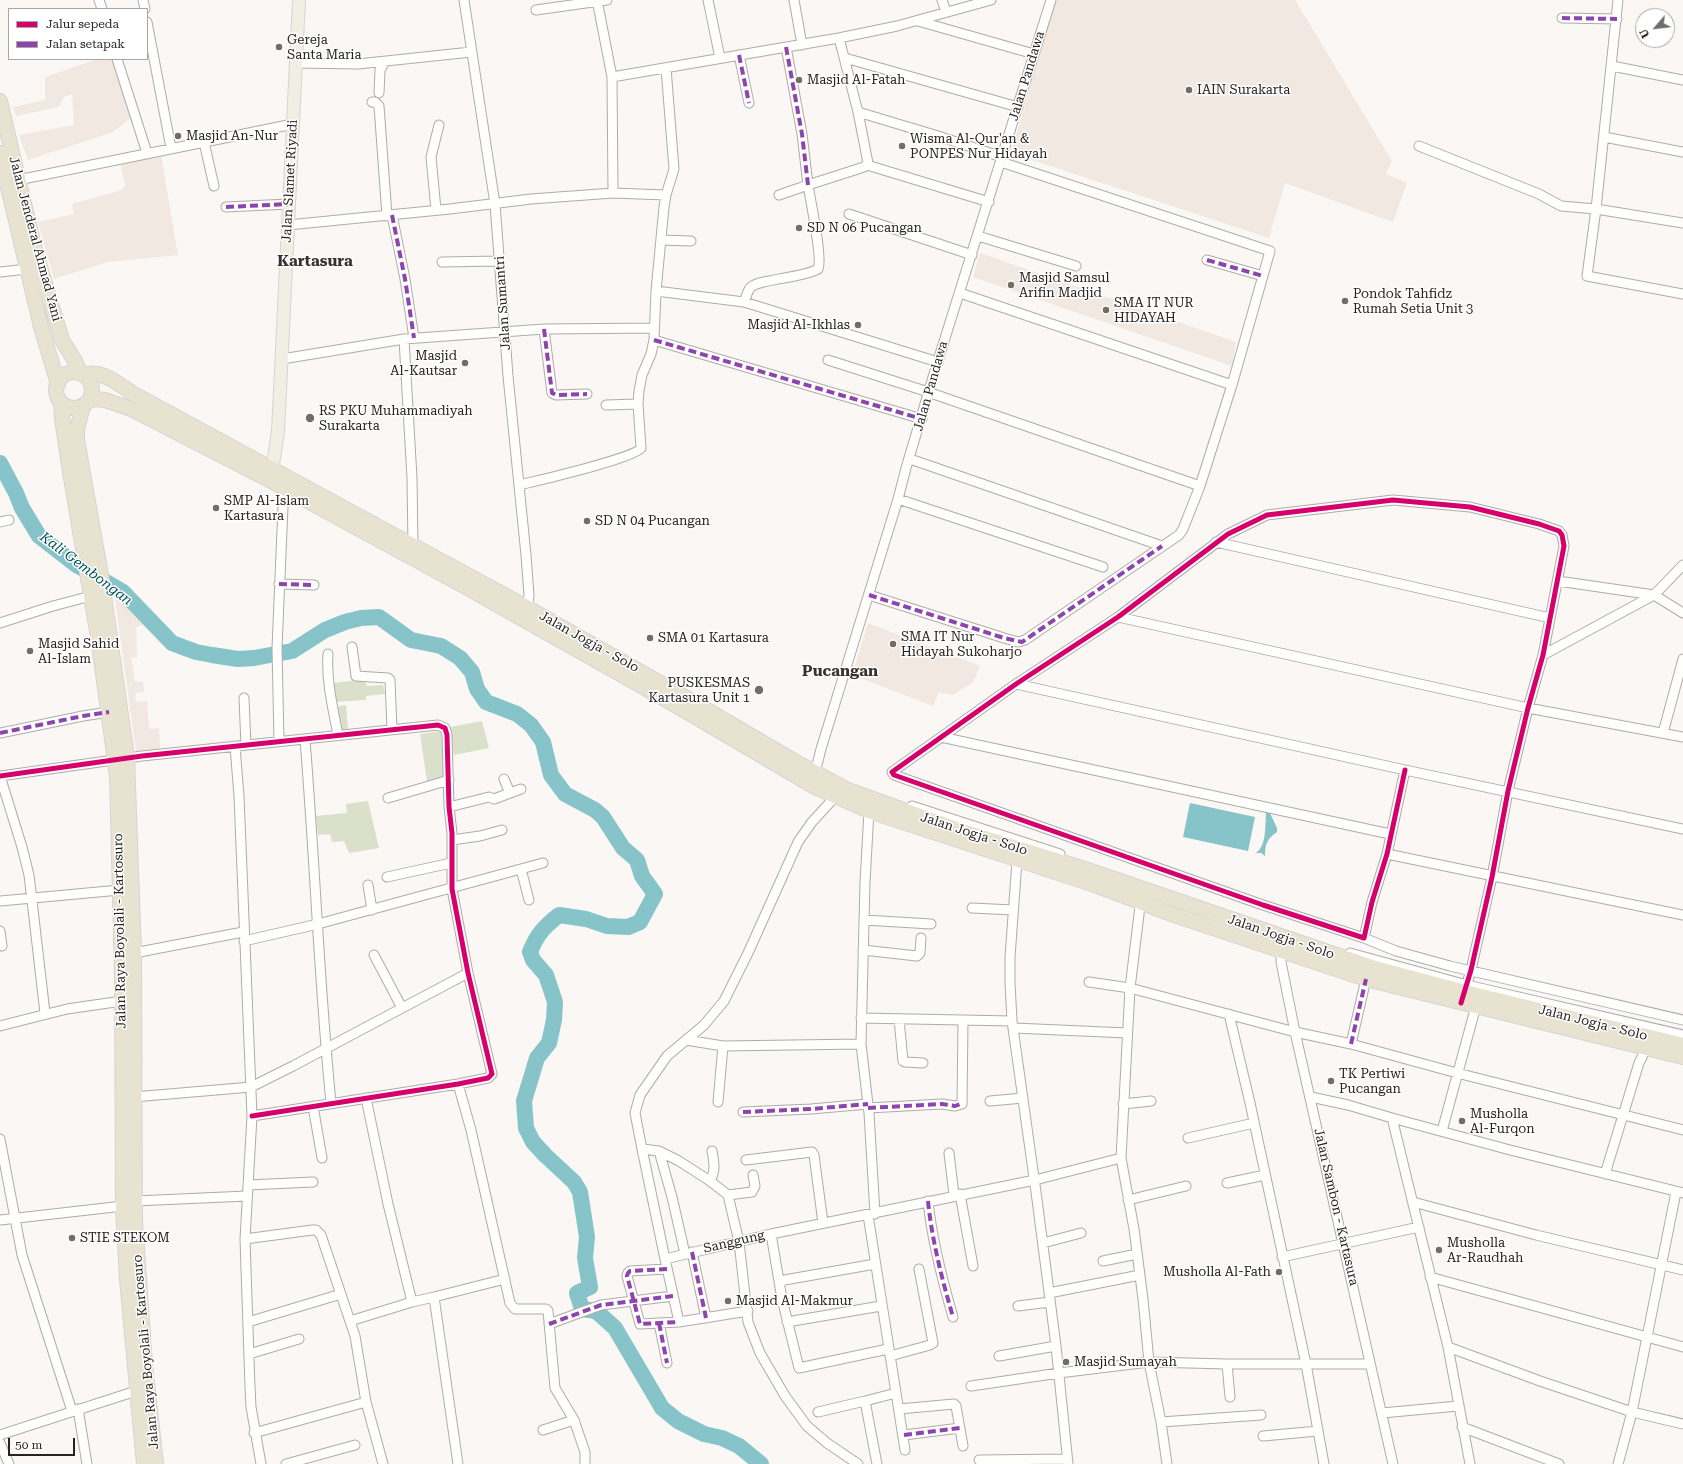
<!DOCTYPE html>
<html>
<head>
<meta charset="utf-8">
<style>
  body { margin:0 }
  #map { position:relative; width:1683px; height:1464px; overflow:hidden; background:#faf7f4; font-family:"Roboto Serif",serif }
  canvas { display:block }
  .legend { position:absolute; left:8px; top:8px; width:140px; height:52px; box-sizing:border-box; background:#fff; border:1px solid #a8a7a6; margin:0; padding:5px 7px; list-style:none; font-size:12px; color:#262321 }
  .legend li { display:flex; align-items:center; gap:8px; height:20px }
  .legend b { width:20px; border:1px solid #a8a7a6 }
  .north { position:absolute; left:1635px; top:8px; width:40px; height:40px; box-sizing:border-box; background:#fff; border:1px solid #a8a7a6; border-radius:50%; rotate:242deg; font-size:11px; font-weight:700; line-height:16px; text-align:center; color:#262321 }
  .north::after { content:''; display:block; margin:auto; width:14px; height:18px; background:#706d6b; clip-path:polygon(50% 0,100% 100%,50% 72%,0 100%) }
  .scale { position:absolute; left:8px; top:1438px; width:67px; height:18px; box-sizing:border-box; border:2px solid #262321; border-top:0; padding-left:5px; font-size:12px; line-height:14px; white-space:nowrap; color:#262321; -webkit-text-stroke:3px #fff; paint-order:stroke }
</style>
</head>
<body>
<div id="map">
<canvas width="1683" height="1464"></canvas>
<ul class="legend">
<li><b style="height:5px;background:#d6006c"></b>Jalur sepeda</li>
<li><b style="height:5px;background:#8e44ad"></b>Jalan setapak</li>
</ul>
<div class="north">U</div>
<div class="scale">50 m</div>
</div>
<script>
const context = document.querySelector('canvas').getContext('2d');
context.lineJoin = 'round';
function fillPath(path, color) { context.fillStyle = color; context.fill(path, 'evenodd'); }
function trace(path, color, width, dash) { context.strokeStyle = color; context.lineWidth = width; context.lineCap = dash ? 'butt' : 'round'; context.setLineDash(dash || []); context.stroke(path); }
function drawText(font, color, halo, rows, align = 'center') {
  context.font = font + ' "Roboto Serif",serif'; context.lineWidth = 3; context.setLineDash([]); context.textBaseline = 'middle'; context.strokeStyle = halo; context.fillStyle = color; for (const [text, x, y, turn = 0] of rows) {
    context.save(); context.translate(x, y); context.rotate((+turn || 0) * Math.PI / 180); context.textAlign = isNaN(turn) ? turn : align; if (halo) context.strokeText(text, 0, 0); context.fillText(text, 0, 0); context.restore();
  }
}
fillPath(new Path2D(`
  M 1055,0 L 1295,0 L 1392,161 L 1386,174 L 1407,183 L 1393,222 L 1285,183 L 1269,238 L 1011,153 Z
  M 98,59 L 115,59 L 132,117 L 113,132 L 28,160 L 19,135 L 74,125 L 72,94 L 64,97 L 59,107 L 16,116 L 13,107 L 45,100 L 45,77 Z
  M 160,149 L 178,255 L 108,262 L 54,279 L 38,222 L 74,214 L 72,204 L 122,190 L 125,186 L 119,158 Z
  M 980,253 L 1236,342 L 1232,366 L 973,277 Z
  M 115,599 L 131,605 L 146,624 L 136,627 L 137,658 L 131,657 L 135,682 L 143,681 L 144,692 L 135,693 L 136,702 L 147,701 L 149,729 L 159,728 L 160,749 L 136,752 Z
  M 868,623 L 980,666 L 973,682 L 953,695 L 939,692 L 933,706 L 852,675 Z`), '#f2e8e2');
fillPath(new Path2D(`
  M 365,679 L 367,686 L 383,685 L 385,694 L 366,696 L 366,700 L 334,702 L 334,683 Z
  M 346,705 L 348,729 L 341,730 L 336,707 Z
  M 482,721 L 489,748 L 454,755 L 450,727 Z
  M 441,731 L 445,777 L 427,781 L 420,734 Z
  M 368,801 L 379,848 L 349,853 L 344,841 L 332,842 L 330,834 L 318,835 L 316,816 L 347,813 L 346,804 Z`), '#dae0c9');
fillPath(new Path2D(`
  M 1190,803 L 1255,817 L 1248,851 L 1183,837 Z
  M 1266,812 L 1270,813 L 1277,828 L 1277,832 C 1267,839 1265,844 1265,856 L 1261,853 L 1256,853 C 1267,845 1265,824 1266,812 Z`), '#86c4c9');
trace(new Path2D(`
  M 0,463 L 16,493 L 22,508 L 39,536 L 75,564 L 123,592 L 172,643 L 196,652 L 212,655 L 238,659 L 254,658 L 292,651 L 325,630 L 345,622 L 361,618 L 379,617 L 411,640 L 441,646 L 460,658 L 472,672 L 477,689 L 486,702 L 517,714 L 531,725 L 543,742 L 551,775 L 565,794 L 595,810 L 603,817 L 623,848 L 637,860 L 642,876 L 655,894 L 640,922 L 628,927 L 607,926 L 586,919 L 559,915 C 544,927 537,934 530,952 L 533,960 L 546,975 L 555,1002 L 554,1020 L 549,1043 L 537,1058 L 524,1101 L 526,1128 L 533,1142 L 545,1155 L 574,1182 L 580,1192 L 587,1237 L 585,1258 L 590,1287 L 577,1293 L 582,1309 L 596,1311 L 615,1328 L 662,1408 L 678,1421 L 704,1434 L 722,1438 L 739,1446 L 761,1464`), '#86c4c9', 16);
const minor = new Path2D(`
  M 99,0 L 102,9
  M 143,0 L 145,9
  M 464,0 L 495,204 L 508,376 L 526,555 L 529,595 L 528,608
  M 708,0 L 720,58
  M 794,0 L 802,45
  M 942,0 L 946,12
  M 1618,0 L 1596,209 L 1587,276 L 1683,294
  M 536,10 L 607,0
  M 1562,18 L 1617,19
  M 918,21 L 1034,54
  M 147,22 L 171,148
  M 739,55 L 749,103
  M 845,58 L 1018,107
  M 117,59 L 147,153
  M 296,63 L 358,64 L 471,52
  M 1612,66 L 1683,80
  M 612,77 L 839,38 L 897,26 L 991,0
  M 379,93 L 380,70 L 382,67 L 383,62
  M 372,102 L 375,102 L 379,106 L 387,216
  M 858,112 L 938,136 L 1002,157
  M 1604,137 L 1683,152
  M 204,142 L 214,186
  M 1419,146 L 1539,194 L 1561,206 L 1596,209 L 1683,223
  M 867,165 L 989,202
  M 18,180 L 293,124
  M 613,193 L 666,195
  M 779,195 L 808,185 L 802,134 L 786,47
  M 226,207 L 289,204
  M 436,210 L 431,157 L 439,125
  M 849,214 L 972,255
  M 392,215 L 405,279 L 414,338
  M 288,225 L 450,209 L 531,199 L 613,193 L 612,77 L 597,0
  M 978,236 L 1076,266
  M 661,240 L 691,241
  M 1207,260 L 1263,276
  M 442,262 L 499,261
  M 0,272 L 27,269
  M 656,291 L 744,302 L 938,362
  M 960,293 L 1232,385
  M 744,302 C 746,298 747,291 751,287 C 760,279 803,278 818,269 C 823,260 810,198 808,185 L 864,167 L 868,163 L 858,112 L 839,38
  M 544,329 L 552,393 L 556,395 L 587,394
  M 404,339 L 412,478 L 413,546
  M 654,340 L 922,419
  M 282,359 L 404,339 L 544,329 L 654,328
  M 828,360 L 922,390 L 1200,486
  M 606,405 L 638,404
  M 910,459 L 1162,546
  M 519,485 C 537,481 635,458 641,448 L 638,404 L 639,391 L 642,375 L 651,354 L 654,340 L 656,291 L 664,207 L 666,195 L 674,169 L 666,68
  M 898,499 L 1103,567
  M 0,522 L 9,520
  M 1216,542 L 1550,618
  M 1683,565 L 1654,595 L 1683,613
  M 279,584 L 314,585
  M 869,595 L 1004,638 L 1018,642 L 1025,640 L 1179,535 L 1183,529 L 1200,486 L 1232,385 L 1270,251 L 1001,162
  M 1118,617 L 1528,708 L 1683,737
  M 0,623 L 53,606 L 91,596
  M 352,647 L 356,676 L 388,678 L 390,680 L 392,729
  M 328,654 C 326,680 333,709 338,735
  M 1543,655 L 1654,595 L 1558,581
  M 1016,684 L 1405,770 L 1683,829
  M 244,698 L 246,745
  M 0,733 L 83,716 L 109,712
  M 1663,733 L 1683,659
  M 941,737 L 1390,834
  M 305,740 C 315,861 319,983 331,1103
  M 279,741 L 277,648 L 284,483
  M 235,746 L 239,796 L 252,1116 L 245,1239 L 250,1387 L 251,1407 L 261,1464
  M 1405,770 L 1387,854 L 1372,902 L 1364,938 L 1263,905 L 894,775 L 892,772 L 1016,684 L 1118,617 L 1228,534 L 1267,515 L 1393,500 L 1470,507 L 1539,524 L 1559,531 L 1562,535 L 1564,546 L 1543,655 L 1528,708 L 1508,791 L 1492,877 L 1471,970 L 1463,997
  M 815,773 L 821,749 L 898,499 L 906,468 L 936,367 L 1051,0
  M 0,776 L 142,756 L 438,725 L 445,728 L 447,735 L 449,807 L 452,833 L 452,889 L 468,973 L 492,1074 L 488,1078 L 458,1084 L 252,1116
  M 0,776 L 22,847 L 29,875 L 45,1013
  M 504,779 L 510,793
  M 388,798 L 449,780
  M 912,806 L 1060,854
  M 449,807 L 489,797 L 494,799 L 521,789
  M 869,811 L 865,882 L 861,1044 L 869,1113 L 875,1214
  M 452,840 L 480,836 L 502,830
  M 1387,854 L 1683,915
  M 1017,861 L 1010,957 L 1010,983 L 1012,1021 L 1036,1192 L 1056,1346 L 1068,1464
  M 521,869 L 529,900
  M 387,877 L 451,863
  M 368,885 L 372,910
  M 1141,898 L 1130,988 L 1121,1158 L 1134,1229 L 1143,1299 L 1149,1362 L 1161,1422 L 1167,1464
  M 0,901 L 120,890
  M 972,908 L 1013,910
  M 864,920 L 931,924
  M 0,931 L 2,946
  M 1364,938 L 1396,951 L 1450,966 L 1683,1020
  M 244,941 L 318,924 L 543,863
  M 1281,947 L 1281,962 L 1295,1032 L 1393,1464
  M 863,950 L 917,956 L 920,953 L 921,938
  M 134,953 L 243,932
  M 1350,953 L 1467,985 L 1683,1035
  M 374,955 L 402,1008
  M 1089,982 L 1130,988 L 1295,1032 L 1351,1044 L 1457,1073 L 1683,1130
  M 1229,1014 L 1250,1103 L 1306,1364 L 1324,1464
  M 861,1018 L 1012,1021
  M 899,1019 L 903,1061 L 905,1062 L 923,1063
  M 0,1026 L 67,1009 L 122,1001
  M 1014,1028 L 1127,1033
  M 686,1040 L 723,1046 L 861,1044
  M 1351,1044 L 1366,979
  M 458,1084 L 471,1130 L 510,1303 L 515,1309 L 546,1309 L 548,1311 L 555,1388 L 574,1420 L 585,1452 L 585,1464
  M 134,1097 L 251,1087 L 293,1066 L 468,973
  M 1311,1097 L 1348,1105 L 1392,1118 L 1510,1150 L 1683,1193
  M 366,1098 L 388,1204 L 412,1302 L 434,1297 L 458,1464
  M 990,1101 L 1023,1098
  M 718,1102 L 723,1046
  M 1123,1104 L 1151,1101
  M 313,1106 L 322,1158
  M 868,1108 L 942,1104 L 955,1106 L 962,1104 L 963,1020
  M 743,1112 L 811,1109 L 868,1104
  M 1392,1118 L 1448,1347 L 1470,1464
  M 1442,1131 L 1476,1006
  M 1188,1138 L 1254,1123
  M 0,1139 L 22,1255 L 72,1411
  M 642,1149 L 635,1113 L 640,1095 L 667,1056 L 704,1025 L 724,1001 L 748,953 L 798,842 L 812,822 L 835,797
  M 659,1151 L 672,1197 L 685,1254
  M 949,1153 L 954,1195
  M 746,1160 L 812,1152 L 814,1155 L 823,1223
  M 1605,1174 L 1639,1063 L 1646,1049
  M 710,1181 C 716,1171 714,1162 712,1151
  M 1227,1183 L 1265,1175
  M 248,1185 L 313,1182
  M 960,1194 L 973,1266
  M 728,1195 L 752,1192 L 755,1186 L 753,1175
  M 1128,1200 L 1186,1186
  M 135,1201 L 247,1196
  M 928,1201 C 932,1241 942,1279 953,1317
  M 1413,1202 L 1536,1235 L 1683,1270
  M 868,1215 L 905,1450
  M 0,1220 L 123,1206
  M 771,1234 L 782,1299 L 799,1368 L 888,1349
  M 245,1239 L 312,1230 L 316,1230 L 321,1235 L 355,1336 L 366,1402 L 383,1464
  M 1043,1243 L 1081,1233
  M 692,1252 L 706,1318
  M 1282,1257 L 1419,1227
  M 665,1259 L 642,1149 L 659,1151 L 679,1161 L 710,1181 L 728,1195 L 739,1242 L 748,1322 L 760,1353 L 785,1396 L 807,1426 L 827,1443 L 858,1464
  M 1103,1261 L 1137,1254
  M 667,1269 L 630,1271 L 628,1273 L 627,1276 L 640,1324 L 679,1322 L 748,1311
  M 1430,1277 L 1683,1347
  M 779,1281 L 875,1264
  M 1049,1293 L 1140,1275
  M 434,1297 L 505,1279
  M 1018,1306 L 1050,1302
  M 350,1321 L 412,1302
  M 248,1322 L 341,1294
  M 679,1322 L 665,1259 L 771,1234 L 1035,1180 L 1121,1158
  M 787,1322 L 881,1306
  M 659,1323 L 667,1363
  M 549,1324 L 601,1305 L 673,1296
  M 1448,1347 L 1540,1381 L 1632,1412 L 1683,1424
  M 249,1354 L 299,1339
  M 890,1356 L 930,1345 L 933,1343 L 919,1269
  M 999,1356 L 1056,1346
  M 1227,1364 L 1230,1397
  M 971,1386 L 1059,1373 L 1149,1362 L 1227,1364 L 1370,1364
  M 78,1409 L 87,1464
  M 899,1409 L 954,1404 L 956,1406 L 963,1446
  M 818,1412 L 865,1401
  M 1382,1413 L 1458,1406
  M 1161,1422 L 1261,1415
  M 1462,1427 L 1559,1464
  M 543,1430 L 574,1420
  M 254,1433 L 366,1402
  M 0,1435 L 136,1391
  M 904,1435 L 960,1428
  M 1263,1436 L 1318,1431
  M 0,1443 L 9,1464
  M 979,1460 L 1067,1459
  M 286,1464 L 355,1445
  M 877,1464 L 865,1401 L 896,1393
  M 1618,1464 L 1632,1412 L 1676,1192`);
const major = new Path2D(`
  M 271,478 L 278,431 L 299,0`);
const highway = new Path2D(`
  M 0,101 L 35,250 L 62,340 L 75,361 L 80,373
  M 0,153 L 41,327 L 58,384
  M56 390a18 18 0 1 1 36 0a18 18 0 1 1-36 0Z
  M 83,375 C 102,369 117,383 132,393 L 528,608 L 683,696 L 794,761 L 848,790 L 962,831 L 1091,871 L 1375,968 L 1465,992 L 1683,1045
  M 88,401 L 96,399 L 105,400 L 131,409 L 271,481 L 464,586 L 677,706 L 815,787 L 869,811 L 1095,885 L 1174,915 L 1366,979 L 1683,1057
  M 61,402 L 62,418 L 70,472 L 98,637 L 117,776 L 122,978 L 123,1206 L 127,1279 L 144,1464
  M 83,406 L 77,429 L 77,440 L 101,575 L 127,758 L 134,953 L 135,1221 L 145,1365 L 156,1464`);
trace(minor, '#aeacaa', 11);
trace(major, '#d6d4d3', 14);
trace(highway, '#d6d4d3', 16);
trace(minor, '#fefefd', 9);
trace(major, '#f1eee3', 12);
trace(highway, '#e8e3d1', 14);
trace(new Path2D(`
  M 1562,18 L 1617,19
  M 786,47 L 802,134 L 808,185
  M 739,55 L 749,103
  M 226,207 L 289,204
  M 392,215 L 405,279 L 414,338
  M 1207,260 L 1263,276
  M 544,329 L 552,393 L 556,395 L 587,394
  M 654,340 L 922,419
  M 279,584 L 314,585
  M 869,595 L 1004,638 L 1022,642 L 1162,546
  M 0,733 L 83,716 L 109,712
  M 1351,1044 L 1366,979
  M 868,1108 L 942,1104 L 955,1106 L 963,1103
  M 743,1112 L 811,1109 L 868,1104
  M 928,1201 C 932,1241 942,1279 953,1317
  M 692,1252 L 706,1318
  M 667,1269 L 630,1271 L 628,1273 L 627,1276 L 640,1324 L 679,1322
  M 659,1323 L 667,1363
  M 549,1324 L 601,1305 L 673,1296
  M 904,1435 L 960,1428`), '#8e44ad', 4, [8, 4]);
trace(new Path2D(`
  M 1405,770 L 1387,854 L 1372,902 L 1364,938 L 1263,905 L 894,775 L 892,772 L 1016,684 L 1118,617 L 1228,534 L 1267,515 L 1393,500 L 1470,507 L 1539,524 L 1559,531 L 1562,535 L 1564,546 L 1543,655 L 1528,708 L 1508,791 L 1492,877 L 1471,970 L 1461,1003
  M 0,776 L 142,756 L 438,725 L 445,728 L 447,735 L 449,807 L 452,833 L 452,889 L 468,973 L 492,1074 L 488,1078 L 458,1084 L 252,1116`), '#d6006c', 5);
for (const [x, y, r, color] of [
  [279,47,4,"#706d6b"],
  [799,80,4,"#706d6b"],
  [1189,90,4,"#706d6b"],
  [178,136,4,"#706d6b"],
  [902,146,4,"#706d6b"],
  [799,228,4,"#706d6b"],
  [1011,285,4,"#706d6b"],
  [1345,301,4,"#706d6b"],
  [1106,310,4,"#706d6b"],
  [858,325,4,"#706d6b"],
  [465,363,4,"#706d6b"],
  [310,418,5,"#706d6b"],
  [216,508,4,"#706d6b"],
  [587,521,4,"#706d6b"],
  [650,638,4,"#706d6b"],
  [893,644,4,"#706d6b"],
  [30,651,4,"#706d6b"],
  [759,690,5,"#706d6b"],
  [1331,1081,4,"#706d6b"],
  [1462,1121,4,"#706d6b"],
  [72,1238,4,"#706d6b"],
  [1439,1250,4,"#706d6b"],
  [1279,1272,4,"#706d6b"],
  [728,1301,4,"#706d6b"],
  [1066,1362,4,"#706d6b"]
]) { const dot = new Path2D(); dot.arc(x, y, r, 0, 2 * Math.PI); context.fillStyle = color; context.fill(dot); trace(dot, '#fff', 1.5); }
drawText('13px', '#262321', '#fff', [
  ["Gereja",287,40],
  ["Santa Maria",287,55],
  ["Masjid Al-Fatah",807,80],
  ["IAIN Surakarta",1197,90],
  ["Masjid An-Nur",186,136],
  ["Wisma Al-Qur'an &",910,139],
  ["PONPES Nur Hidayah",910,154],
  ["SD N 06 Pucangan",807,228],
  ["Masjid Samsul",1019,278],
  ["Arifin Madjid",1019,293],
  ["Pondok Tahfidz",1353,294],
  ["Rumah Setia Unit 3",1353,309],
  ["SMA IT NUR",1114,303],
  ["HIDAYAH",1114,318],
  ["Masjid Al-Ikhlas",850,325,"right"],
  ["Masjid",457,356,"right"],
  ["Al-Kautsar",457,371,"right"],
  ["RS PKU Muhammadiyah",319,411],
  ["Surakarta",319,426],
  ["SMP Al-Islam",224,501],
  ["Kartasura",224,516],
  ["SD N 04 Pucangan",595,521],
  ["SMA IT Nur",901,637],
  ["Hidayah Sukoharjo",901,652],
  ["SMA 01 Kartasura",658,638],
  ["Masjid Sahid",38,644],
  ["Al-Islam",38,659],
  ["PUSKESMAS",750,683,"right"],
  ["Kartasura Unit 1",750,698,"right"],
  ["TK Pertiwi",1339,1074],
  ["Pucangan",1339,1089],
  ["Musholla",1470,1114],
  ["Al-Furqon",1470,1129],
  ["STIE STEKOM",80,1238],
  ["Musholla",1447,1243],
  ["Ar-Raudhah",1447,1258],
  ["Musholla Al-Fath",1271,1272,"right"],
  ["Masjid Al-Makmur",736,1301],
  ["Masjid Sumayah",1074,1362]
], 'left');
drawText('13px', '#262321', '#fff', [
  ["Jalan Pandawa",1027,76,-73],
  ["Jalan Slamet Riyadi",290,181,-87],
  ["Jalan Jenderal Ahmad Yani",35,239,75],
  ["Jalan Sumantri",503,303,-94],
  ["Jalan Pandawa",931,386,-74],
  ["Jalan Jogja - Solo",589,642,29],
  ["Jalan Jogja - Solo",974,834,18],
  ["Jalan Raya Boyolali - Kartosuro",120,931,-91],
  ["Jalan Jogja - Solo",1281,937,19],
  ["Jalan Jogja - Solo",1593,1023,14],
  ["Jalan Sambon - Kartasura",1336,1207,77],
  ["Sanggung",734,1242,-13],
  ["Jalan Raya Boyolali - Kartosuro",146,1352,-95]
]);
drawText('italic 14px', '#005358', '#fff', [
  ["Kali Gembongan",86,569,37]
]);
drawText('bold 15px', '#38322e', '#fff', [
  ["Kartasura",315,262],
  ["Pucangan",840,672]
]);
</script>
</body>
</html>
